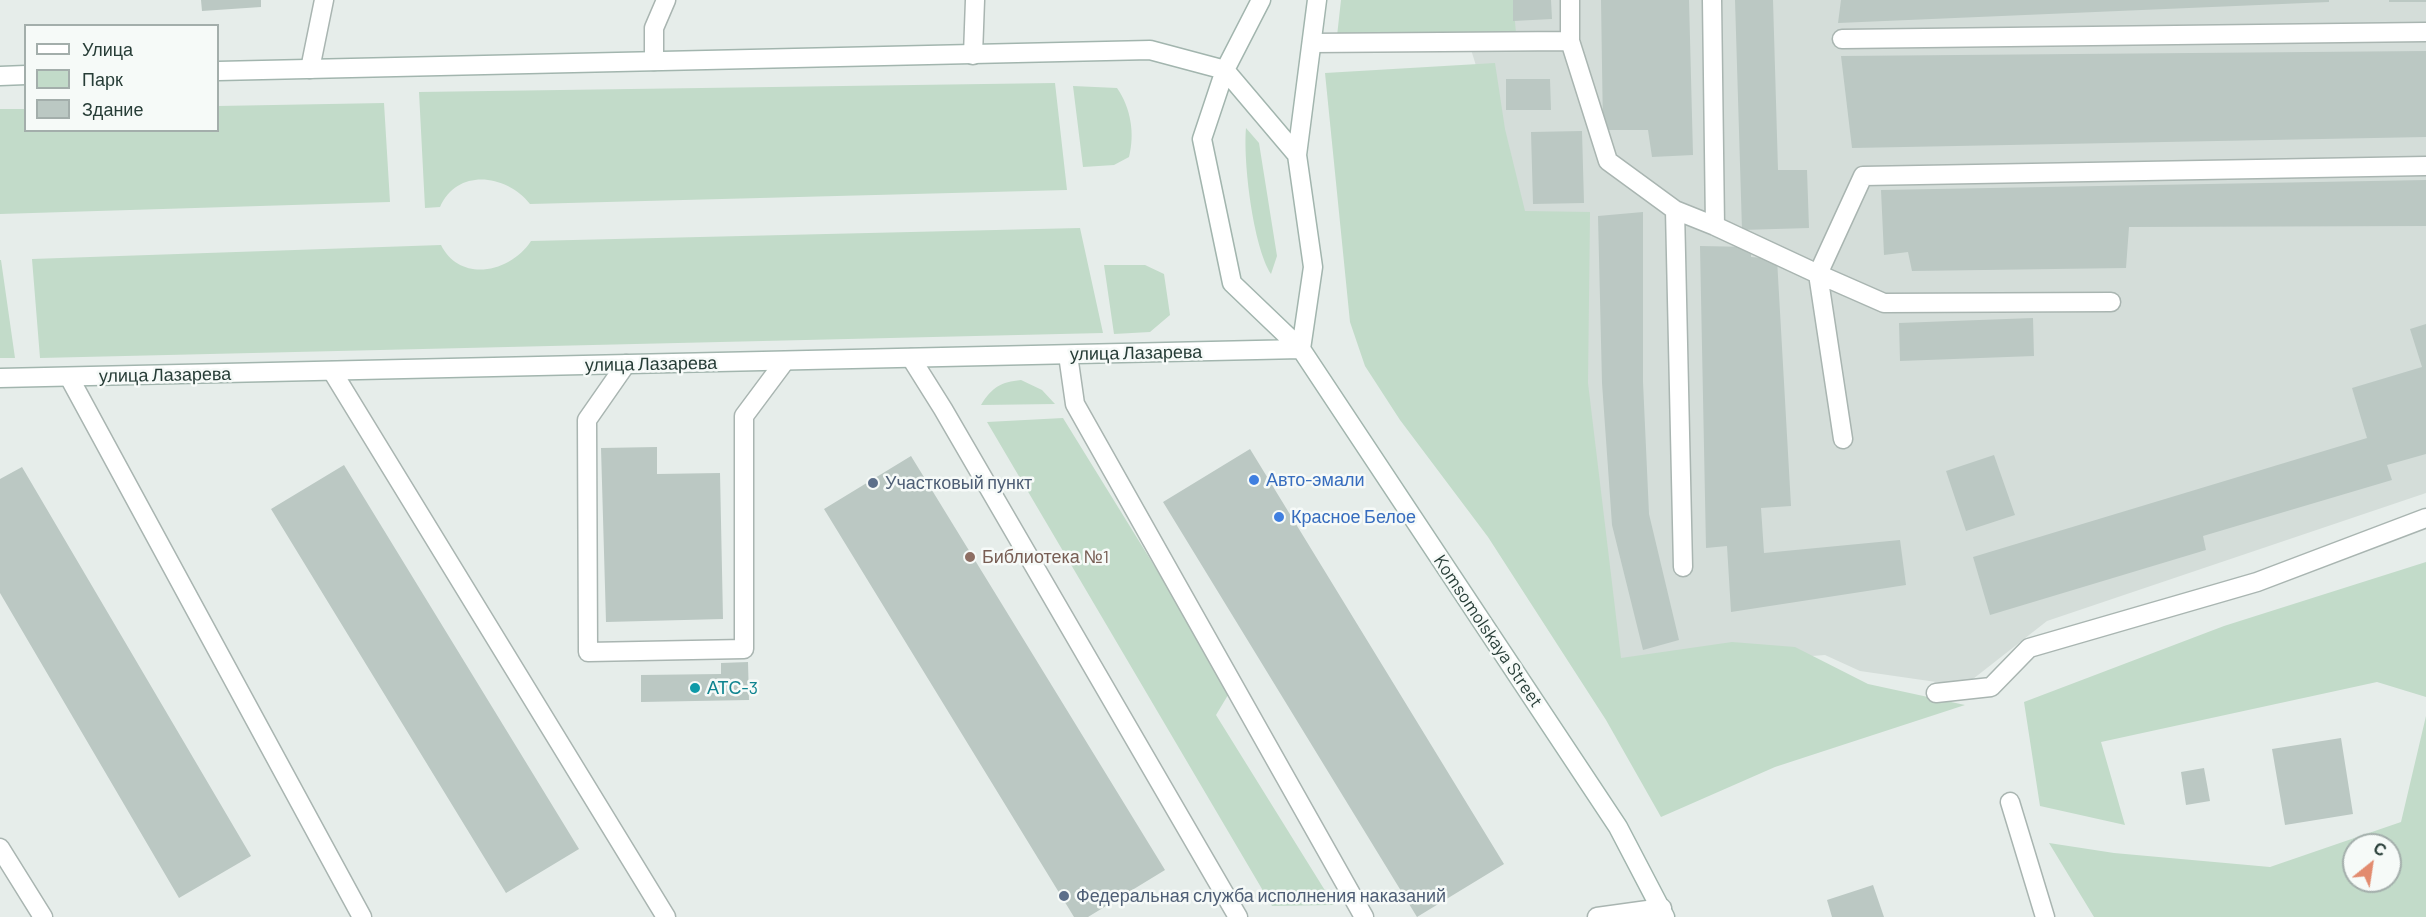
<!DOCTYPE html>
<html>
<head>
<meta charset="utf-8">
<style>
  body { margin:0 }
  #map { position:relative; width:2426px; height:917px; overflow:hidden; background:#e6edea; font-family:Barlow,sans-serif }
  canvas { display:block }
  .legend { position:absolute; left:24px; top:24px; width:195px; height:108px; box-sizing:border-box; background:#f6faf8; border:2px solid #a3aeab; margin:0; padding:8px 10px; list-style:none; font-size:18px; color:#273d37 }
  .legend li { display:flex; align-items:center; gap:12px; height:30px }
  .legend b { width:30px; border:2px solid #a3aeab }
  .north { position:absolute; left:2342px; top:833px; width:60px; height:60px; box-sizing:border-box; background:#f6faf8; border:2px solid #a3aeab; border-radius:50%; rotate:30deg; font-size:16px; font-weight:700; line-height:24px; text-align:center; color:#273d37 }
  .north::after { content:''; display:block; margin:auto; width:21px; height:27px; background:#e28b6f; clip-path:polygon(50% 0,100% 100%,50% 72%,0 100%) }
</style>
</head>
<body>
<div id="map">
<canvas width="2426" height="917"></canvas>
<ul class="legend">
<li><b style="height:8px;background:#fff"></b>Улица</li>
<li><b style="height:16px;background:#c2dbc9"></b>Парк</li>
<li><b style="height:16px;background:#bbc8c3"></b>Здание</li>
</ul>
<div class="north">С</div>
</div>
<script>
const context = document.querySelector('canvas').getContext('2d');
context.lineJoin = 'round';
function fillPath(path, color) { context.fillStyle = color; context.fill(path, 'evenodd'); }
function trace(path, color, width, dash) { context.strokeStyle = color; context.lineWidth = width; context.lineCap = dash ? 'butt' : 'round'; context.setLineDash(dash || []); context.stroke(path); }
function drawText(font, color, halo, rows, align = 'center') {
  context.font = font + ' Barlow,sans-serif'; context.lineWidth = 5; context.setLineDash([]); context.textBaseline = 'middle'; context.strokeStyle = halo; context.fillStyle = color; for (const [text, x, y, turn = 0] of rows) {
    context.save(); context.translate(x, y); context.rotate((+turn || 0) * Math.PI / 180); context.textAlign = isNaN(turn) ? turn : align; if (halo) context.strokeText(text, 0, 0); context.fillText(text, 0, 0); context.restore();
  }
}
fillPath(new Path2D(`
  M 1471,0 L 2426,0 L 2426,493 L 2047,621 L 1964,686 L 1860,671 L 1825,655 L 1613,671 L 1503,152 L 1468,40 Z`), '#d4ddd9');
fillPath(new Path2D(`
  M 1341,0 L 1513,0 L 1516,33 L 1337,36 Z
  M 1495,63 L 1505,129 L 1525,211 L 1590,212 L 1588,383 L 1621,658 L 1732,642 L 1795,647 L 1868,684 L 1965,705 L 1775,767 L 1661,817 L 1606,720 L 1488,537 L 1400,420 L 1365,366 L 1350,322 L 1325,73 Z
  M 1055,83 L 1067,190 L 530,204 C 507,175 458,167 440,207 L 425,208 L 419,92 Z
  M 1073,86 L 1117,88 C 1131,108 1135,134 1129,157 L 1114,165 L 1083,167 Z
  M 384,103 L 390,202 L 0,214 L 0,109 L 25,109 L 26,130 L 218,130 L 218,106 Z
  M 1246,128 L 1259,143 L 1277,256 L 1271,274 C 1253,246 1243,161 1246,128 Z
  M 1080,228 L 1103,333 L 40,358 L 32,259 L 441,245 C 461,284 511,272 531,241 Z
  M 0,260 L 1,260 L 15,358 L 0,358 Z
  M 1104,265 L 1145,265 L 1164,274 L 1170,315 L 1150,332 L 1114,334 Z
  M 1021,380 L 1042,390 L 1055,404 L 981,405 C 992,387 1001,382 1021,380 Z
  M 1063,418 L 1231,690 L 1216,715 L 1334,905 L 1272,906 L 987,422 Z
  M 2426,562 L 2426,697 L 2377,682 L 2101,742 L 2125,825 L 2040,806 L 2024,702 L 2224,626 Z
  M 2426,716 L 2426,917 L 2094,917 L 2049,843 L 2114,853 L 2270,867 L 2401,822 ZM 2354,845 L 2390,845 L 2390,881 L 2354,881 Z`), '#c2dbc9');
fillPath(new Path2D(`
  M 201,0 L 261,0 L 261,7 L 202,11 Z
  M 1513,0 L 1551,0 L 1552,19 L 1513,21 Z
  M 1601,0 L 1689,0 L 1693,155 L 1652,157 L 1648,130 L 1603,130 Z
  M 1735,0 L 1773,0 L 1778,170 L 1807,170 L 1809,228 L 1742,230 Z
  M 1841,0 L 2329,0 L 2329,2 L 1838,23 Z
  M 2389,0 L 2426,0 L 2426,2 L 2389,2 Z
  M 2426,51 L 2426,137 L 1852,148 L 1841,56 Z
  M 1506,79 L 1550,79 L 1551,110 L 1506,110 Z
  M 1582,131 L 1584,203 L 1533,204 L 1531,132 Z
  M 2426,180 L 2426,226 L 2129,227 L 2126,268 L 1912,271 L 1908,252 L 1884,255 L 1881,190 Z
  M 1643,212 L 1643,382 L 1649,514 L 1679,640 L 1643,650 L 1612,525 L 1602,383 L 1598,216 Z
  M 1700,246 L 1751,247 L 1751,257 L 1777,259 L 1791,506 L 1761,508 L 1764,553 L 1900,540 L 1906,585 L 1731,612 L 1727,546 L 1706,548 Z
  M 2033,318 L 2034,356 L 1900,361 L 1899,323 Z
  M 2426,324 L 2426,454 L 2387,465 L 2392,480 L 2203,536 L 2206,550 L 1990,615 L 1973,557 L 2367,438 L 2352,388 L 2422,367 L 2410,329 Z
  M 657,447 L 657,474 L 720,473 L 723,619 L 606,622 L 601,448 Z
  M 1250,449 L 1504,864 L 1417,917 L 1163,502 Z
  M 1994,455 L 2015,515 L 1966,531 L 1946,471 Z
  M 911,456 L 1165,870 L 1088,917 L 1074,917 L 824,509 Z
  M 344,465 L 579,849 L 506,893 L 271,509 Z
  M 22,467 L 251,856 L 179,898 L 0,593 L 0,479 Z
  M 748,662 L 749,700 L 641,702 L 641,675 L 721,674 L 721,663 Z
  M 2341,738 L 2353,814 L 2285,825 L 2272,749 Z
  M 2204,768 L 2210,801 L 2186,805 L 2181,772 Z
  M 1873,885 L 1884,917 L 1832,917 L 1827,900 Z`), '#bbc8c3');
const lane = new Path2D(`
  M 1842,39 L 2426,32
  M 1570,41 L 1570,0
  M 1312,43 L 1570,41 L 1608,161 L 1675,210 L 1715,226 L 1712,0
  M 973,55 L 975,0
  M 654,61 L 654,28 L 666,0
  M 310,69 L 324,0
  M 1675,210 L 1683,567
  M 1715,226 L 1818,274 L 1843,439
  M 2111,302 L 1884,303 L 1818,274 L 1863,176 L 2426,166
  M 1068,355 L 1075,404 L 1364,917
  M 911,358 L 943,409 L 1238,917
  M 626,364 L 587,420 L 588,652 L 744,649 L 744,416 L 785,361
  M 332,371 L 666,917
  M 69,377 L 362,917
  M 1936,693 L 1991,687 L 2029,648 L 2257,582 L 2426,518
  M 0,848 L 43,917`);
const street = new Path2D(`
  M 2010,802 L 2045,917
  M 1597,917 L 1662,908`);
const secondary = new Path2D(`
  M 1261,0 L 1225,70 L 1202,139 L 1232,283 L 1301,349 L 1618,827 L 1665,917
  M 1225,70 L 1297,155 L 1313,267 L 1301,349
  M 218,71 L 1150,50 L 1225,70
  M 0,76 L 26,75
  M 1297,155 L 1317,0
  M 0,378 L 1301,349`);
trace(lane, '#a9b5b1', 21);
trace(street, '#a9b5b1', 21);
trace(secondary, '#a2b5ae', 21);
trace(lane, '#fff', 18);
trace(street, '#fff', 18);
trace(secondary, '#fff', 18);
for (const [x, y, r, color] of [
  [1254,480,6,"#3f7fe0"],
  [873,483,6,"#5c6f8a"],
  [1279,517,6,"#3f7fe0"],
  [970,557,6,"#8d6e63"],
  [695,688,6,"#0f9aa8"],
  [1064,896,6,"#5c6f8a"]
]) { const dot = new Path2D(); dot.arc(x, y, r, 0, 2 * Math.PI); context.fillStyle = color; context.fill(dot); trace(dot, '#f6faf8', 2); }
drawText('18px', '#273d37', '#f6faf8', [
  ["улица Лазарева",1136,353,-1],
  ["улица Лазарева",651,364,-1],
  ["улица Лазарева",165,375,-1],
  ["Komsomolskaya Street",1488,631,56]
]);
drawText('18px', '#366cbe', '#f6faf8', [
  ["Авто-эмали",1266,480],
  ["Красное Белое",1291,517]
], 'left');
drawText('18px', '#4e5e75', '#f6faf8', [
  ["Участковый пункт",885,483],
  ["Федеральная служба исполнения наказаний",1076,896]
], 'left');
drawText('18px', '#785e54', '#f6faf8', [
  ["Библиотека №1",982,557]
], 'left');
drawText('18px', '#0d838f', '#f6faf8', [
  ["АТС-3",707,688]
], 'left');
</script>
</body>
</html>
